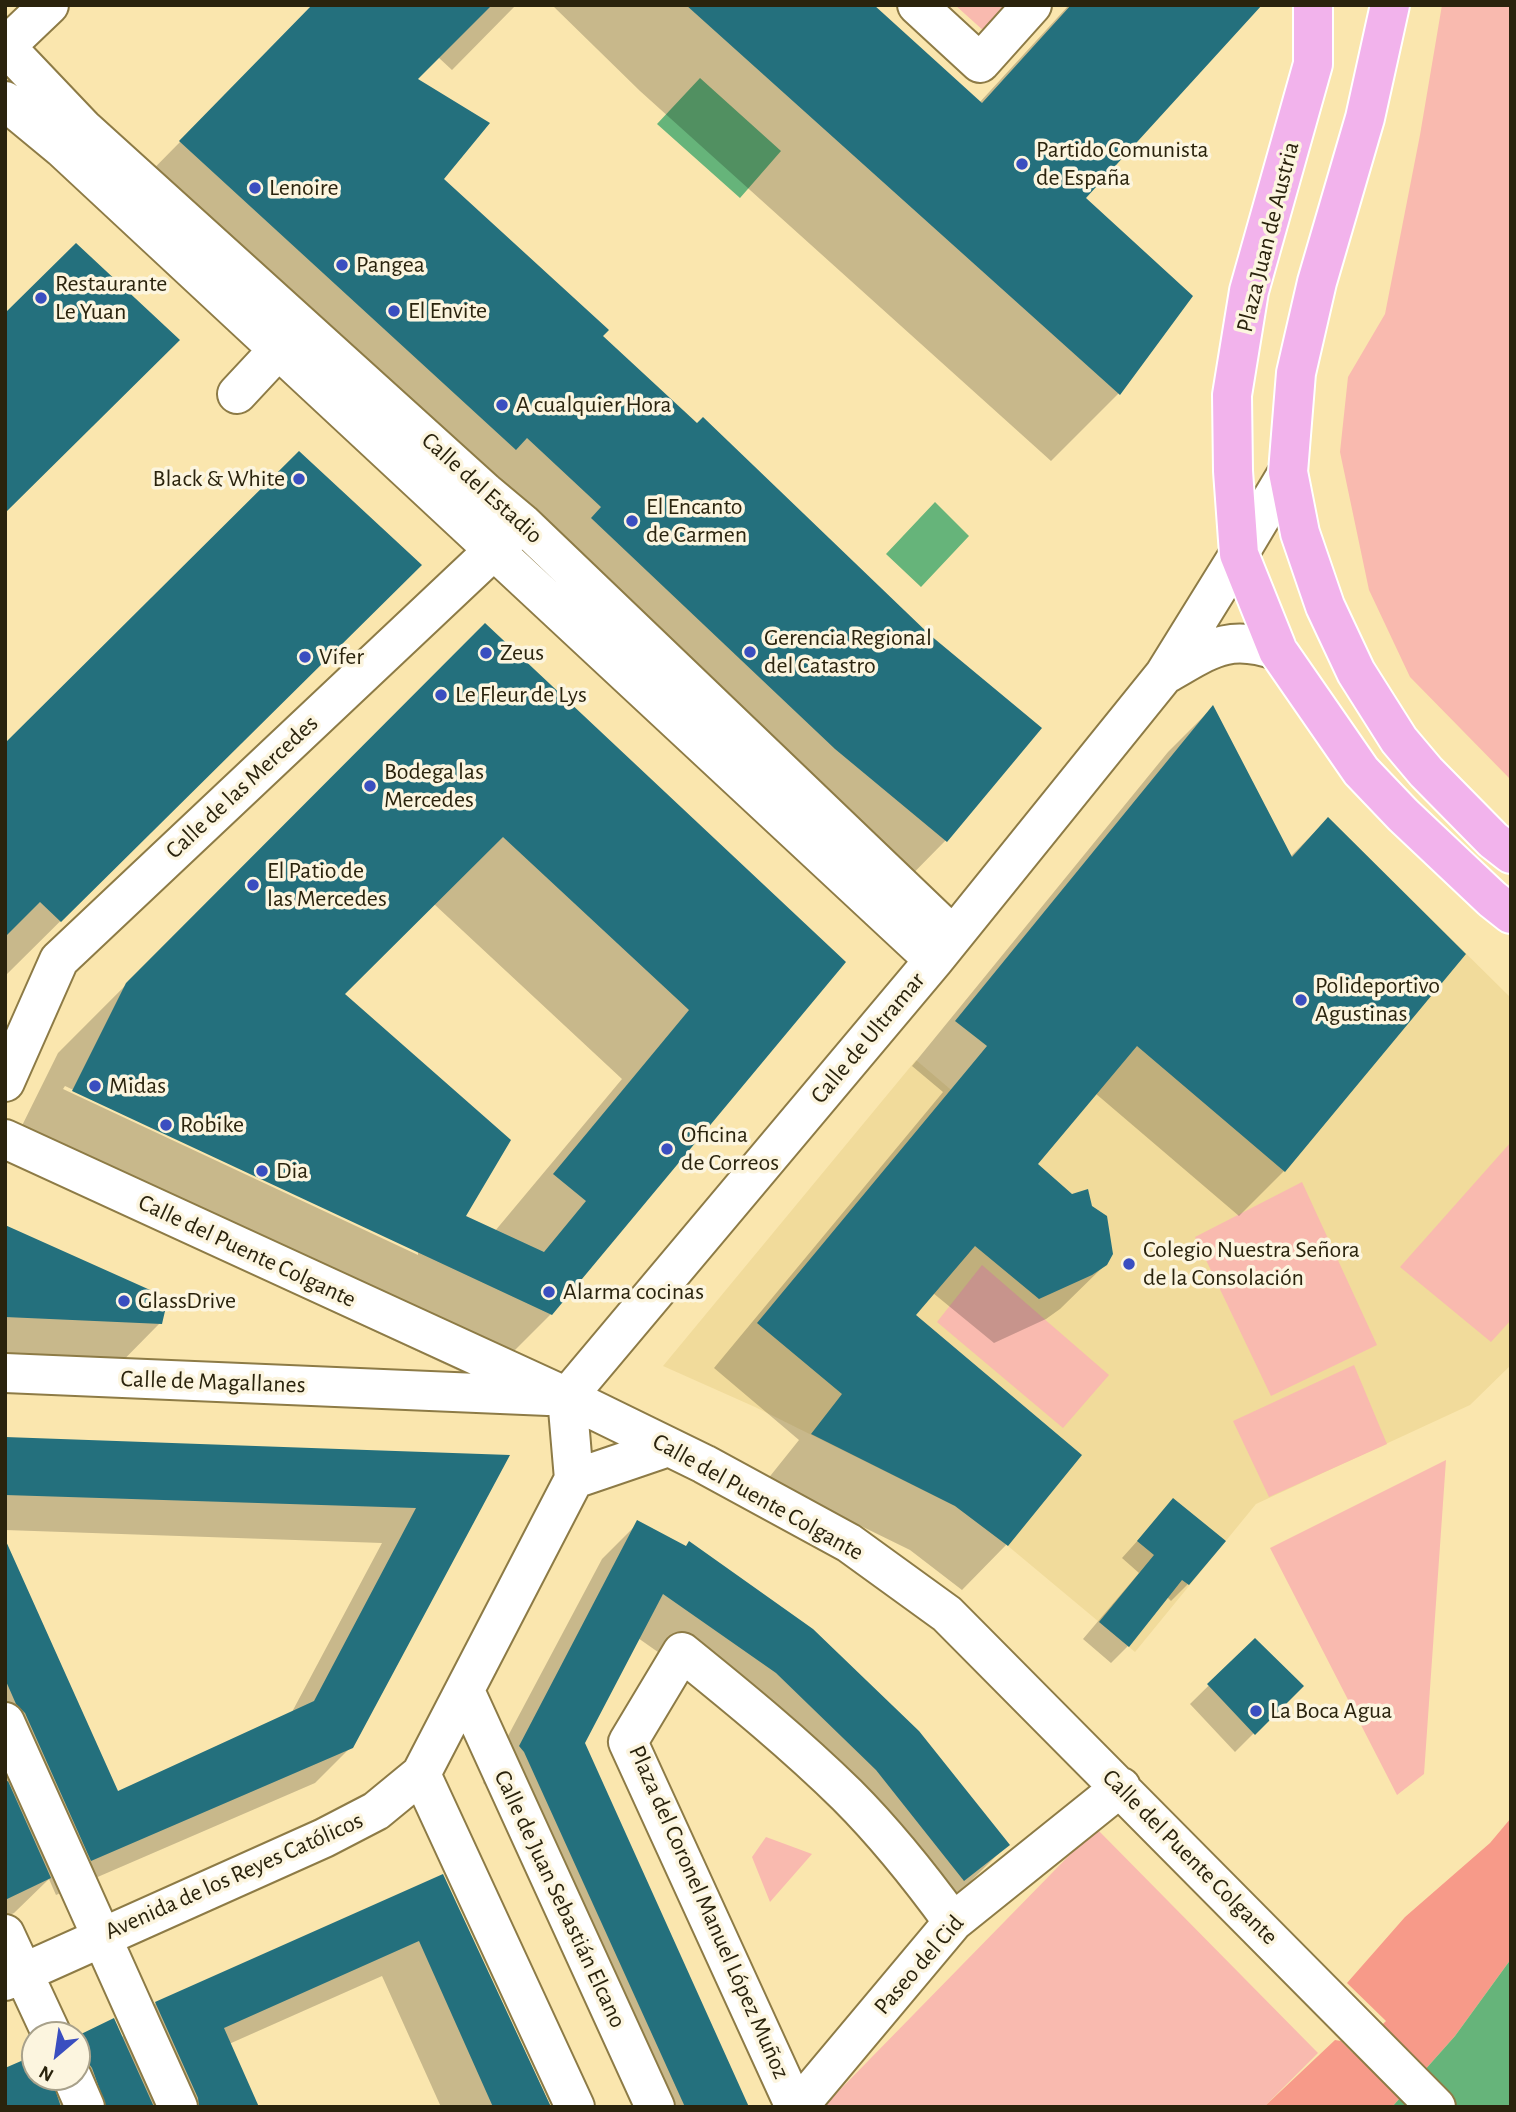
<!DOCTYPE html>
<html>
<head>
<meta charset="utf-8">
<style>
  body { margin:0 }
  #map { position:relative; width:1516px; height:2112px; overflow:hidden; background:#fae6ae; font-family:"Alegreya Sans",sans-serif }
  canvas { display:block }
  .frame { position:absolute; inset:0; border:7px solid #2a230d; pointer-events:none }
  .north { position:absolute; left:21px; top:2021px; width:70px; height:70px; box-sizing:border-box; background:#fcf5df; border:2px solid #a8a18b; border-radius:50%; rotate:209deg; font-size:19px; font-weight:700; line-height:28px; text-align:center; color:#2a230d }
  .north::after { content:''; display:block; margin:auto; width:24px; height:32px; background:#3a4ec0; clip-path:polygon(50% 0,100% 100%,50% 72%,0 100%) }
</style>
</head>
<body>
<div id="map">
<canvas width="1516" height="2112"></canvas>
<div class="frame"></div>
<div class="north">N</div>
</div>
<script>
const context = document.querySelector('canvas').getContext('2d');
context.lineJoin = 'round';
function fillPath(path, color) { context.fillStyle = color; context.fill(path, 'evenodd'); }
function trace(path, color, width, dash) { context.strokeStyle = color; context.lineWidth = width; context.lineCap = dash ? 'butt' : 'round'; context.setLineDash(dash || []); context.stroke(path); }
function drawText(font, color, halo, rows, align = 'center') {
  context.font = font + ' "Alegreya Sans",sans-serif'; context.lineWidth = 7; context.setLineDash([]); context.textBaseline = 'middle'; context.strokeStyle = halo; context.fillStyle = color; for (const [text, x, y, turn = 0] of rows) {
    context.save(); context.translate(x, y); context.rotate((+turn || 0) * Math.PI / 180); context.textAlign = isNaN(turn) ? turn : align; if (halo) context.strokeText(text, 0, 0); context.fillText(text, 0, 0); context.restore();
  }
}
fillPath(new Path2D(`
  M 1328,817 L 1511,998 L 1511,1365 L 1470,1405 L 1256,1504 L 1135,1652 L 1008,1546 L 955,1506 L 755,1407 L 663,1366 L 916,1060 L 1037,1163 Z`), '#f1db9b');
fillPath(new Path2D(`
  M 955,5 L 1009,5 L 985,32 Z
  M 1442,5 L 1511,5 L 1511,780 L 1410,677 L 1369,590 L 1340,452 L 1348,377 L 1385,314 L 1420,135 Z
  M 1511,1142 L 1511,1320 L 1491,1342 L 1400,1267 Z
  M 1302,1182 L 1377,1345 L 1271,1396 L 1195,1237 Z
  M 982,1265 L 1109,1375 L 1063,1428 L 937,1322 Z
  M 1354,1365 L 1387,1444 L 1269,1497 L 1233,1421 Z
  M 1446,1460 L 1424,1774 L 1397,1795 L 1270,1548 Z
  M 1096,1828 L 1318,2053 L 1264,2107 L 823,2107 Z
  M 766,1837 L 812,1854 L 770,1902 L 752,1857 Z`), '#f9baaf');
fillPath(new Path2D(`
  M 1511,1818 L 1511,1959 L 1455,2036 L 1392,2107 L 1264,2107 L 1335,2040 L 1341,2041 L 1353,2053 L 1386,2021 L 1347,1983 L 1405,1917 L 1490,1843 Z`), '#f79a89');
fillPath(new Path2D(`
  M 700,78 L 781,151 L 740,198 L 657,124 Z
  M 935,502 L 969,536 L 921,587 L 886,554 Z
  M 1511,1959 L 1511,2107 L 1392,2107 L 1455,2036 Z`), '#66b47a');
fillPath(new Path2D(`
  M 315,5 L 516,5 L 452,70 L 438,57 L 415,80 L 442,179 L 601,336 L 697,425 L 946,840 L 879,908 L 113,210 Z
  M 552,5 L 872,5 L 979,103 L 1069,5 L 1259,5 L 1083,198 L 1190,296 L 1118,394 L 1051,461 L 640,91 Z
  M 485,625 L 844,963 L 551,1314 L 483,1382 L 5,1160 L 58,1053 ZM 434,904 L 622,1079 L 495,1231 L 464,1217 L 343,994 ZM 65,1086 L 418,1251 L 418,1255 L 63,1089 Z
  M 352,632 L 5,976 L 5,745 Z
  M 1212,708 L 1290,857 L 1328,819 L 1464,954 L 1284,1171 L 1239,1216 L 1095,1093 L 1035,1164 L 1106,1264 L 1060,1309 L 1046,1319 L 994,1343 L 933,1293 L 914,1315 L 1006,1545 L 962,1590 L 910,1550 L 767,1480 L 799,1440 L 714,1368 L 943,1092 L 912,1066 L 1168,752 Z
  M 5,1226 L 160,1323 L 94,1390 L 5,1386 Z
  M 5,1439 L 508,1456 L 351,1747 L 315,1783 L 56,1895 L 49,1879 L 14,1913 L 5,1917 L 5,1543 L 117,1793 L 292,1712 L 382,1543 L 5,1530 Z
  M 1174,1500 L 1188,1584 L 1171,1601 L 1167,1597 L 1128,1646 L 1111,1663 L 1083,1639 L 1139,1573 L 1122,1558 Z
  M 638,1523 L 1007,1845 L 971,1881 L 927,1916 L 840,1806 L 739,1709 L 638,1638 L 583,1743 L 747,2107 L 633,2107 L 489,1788 L 483,1783 L 602,1559 Z
  M 1255,1640 L 1301,1686 L 1235,1752 L 1190,1704 Z
  M 442,1876 L 551,2107 L 441,2107 L 382,1976 L 229,2044 L 257,2107 L 5,2107 L 35,2057 L 35,2077 L 77,2077 L 77,2038 L 121,2038 L 156,2003 Z`), '#0003');
fillPath(new Path2D(`
  M 312,5 L 492,5 L 418,79 L 490,123 L 444,179 L 609,330 L 603,336 L 697,423 L 703,417 L 930,635 L 1042,728 L 947,842 L 835,749 L 591,518 L 601,507 L 527,438 L 516,450 L 179,141 Z
  M 686,5 L 874,5 L 982,103 L 1071,5 L 1262,5 L 1086,198 L 1193,296 L 1120,395 Z
  M 76,243 L 180,340 L 5,513 L 5,313 Z
  M 299,451 L 422,565 L 61,922 L 40,902 L 5,937 L 5,743 Z
  M 485,623 L 846,962 L 552,1315 L 72,1091 L 126,983 ZM 503,837 L 689,1010 L 553,1174 L 586,1201 L 544,1252 L 466,1216 L 511,1140 L 345,994 Z
  M 1213,705 L 1292,857 L 1328,817 L 1466,954 L 1285,1172 L 1137,1046 L 1038,1164 L 1072,1194 L 1088,1189 L 1092,1206 L 1107,1216 L 1113,1254 L 1107,1265 L 1092,1275 L 1039,1299 L 975,1246 L 916,1315 L 1082,1455 L 1008,1546 L 955,1506 L 811,1434 L 842,1394 L 757,1323 L 987,1046 L 955,1021 Z
  M 5,1225 L 168,1298 L 162,1324 L 5,1317 Z
  M 5,1437 L 367,1450 L 510,1455 L 353,1748 L 91,1861 L 25,1713 L 16,1704 L 5,1679 L 5,1539 L 118,1791 L 314,1701 L 416,1508 L 5,1495 Z
  M 1173,1498 L 1226,1541 L 1189,1585 L 1182,1580 L 1129,1647 L 1099,1622 L 1154,1555 L 1137,1541 Z
  M 637,1520 L 686,1546 L 689,1541 L 813,1629 L 919,1731 L 1010,1845 L 964,1881 L 876,1770 L 776,1673 L 663,1594 L 585,1743 L 749,2107 L 685,2107 L 524,1752 L 519,1746 Z
  M 1255,1638 L 1304,1686 L 1255,1735 L 1207,1684 Z
  M 8,1781 L 51,1878 L 5,1900 L 5,1782 Z
  M 443,1874 L 551,2107 L 493,2107 L 419,1941 L 224,2028 L 259,2107 L 199,2107 L 198,2098 L 155,2002 Z
  M 114,2018 L 154,2107 L 106,2107 L 92,2068 L 86,2060 L 77,2056 L 77,2036 Z
  M 35,2055 L 35,2077 L 51,2077 L 61,2107 L 5,2107 L 5,2068 Z`), '#24707d');
const minor = new Path2D(`
  M 917,5 L 980,63 L 1032,5
  M 5,47 L 49,5
  M 6,47 L 83,128 L 485,492 L 522,523 L 953,936
  M 5,101 L 62,148 L 934,960
  M 237,394 L 278,350
  M 1166,674 C 1209,650 1227,633 1278,651
  M 5,1082 L 59,960 L 511,534
  M 5,1139 L 567,1397 L 704,1464 L 849,1543 L 947,1614 L 1436,2107
  M 5,1373 L 548,1396
  M 567,1397 L 934,960 L 1164,675 L 1239,554 L 1288,472
  M 574,1479 L 668,1447
  M 465,1691 L 655,2107
  M 5,1722 L 178,2107
  M 421,1774 L 575,2107
  M 5,1934 L 52,2035
  M 5,1981 L 324,1838 L 376,1811 L 421,1774 L 574,1479 L 567,1397
  M 72,2077 L 85,2107
  M 795,2107 L 628,1742 L 682,1652 C 739,1698 795,1744 847,1795 C 886,1834 921,1878 953,1922
  M 798,2107 L 953,1922 L 1121,1787`);
const major = new Path2D(`
  M 1313,5 L 1313,64 L 1249,291 L 1232,395 L 1233,471 L 1239,554 L 1278,651 L 1361,771 L 1403,815 L 1492,899 L 1511,914
  M 1390,5 L 1365,118 L 1317,282 L 1296,373 L 1288,472 L 1300,533 L 1325,606 L 1356,672 L 1399,740 L 1426,772 L 1493,840 L 1511,854`);
trace(minor, '#8d7b46', 42);
trace(major, '#fff', 42);
trace(minor, '#fff', 38);
trace(major, '#f2b3ec', 38);
for (const [x, y, r, color] of [
  [1022,164,7,"#3a4ec0"],
  [255,188,7,"#3a4ec0"],
  [342,265,7,"#3a4ec0"],
  [41,298,7,"#3a4ec0"],
  [394,311,7,"#3a4ec0"],
  [502,405,7,"#3a4ec0"],
  [299,479,7,"#3a4ec0"],
  [632,521,7,"#3a4ec0"],
  [750,652,7,"#3a4ec0"],
  [486,653,7,"#3a4ec0"],
  [305,657,7,"#3a4ec0"],
  [441,695,7,"#3a4ec0"],
  [370,786,7,"#3a4ec0"],
  [253,885,7,"#3a4ec0"],
  [1301,1000,7,"#3a4ec0"],
  [95,1086,7,"#3a4ec0"],
  [166,1125,7,"#3a4ec0"],
  [667,1149,7,"#3a4ec0"],
  [262,1171,7,"#3a4ec0"],
  [1129,1264,7,"#3a4ec0"],
  [549,1292,7,"#3a4ec0"],
  [124,1301,7,"#3a4ec0"],
  [1256,1711,7,"#3a4ec0"]
]) { const dot = new Path2D(); dot.arc(x, y, r, 0, 2 * Math.PI); context.fillStyle = color; context.fill(dot); trace(dot, '#fcf5df', 2.5); }
drawText('24px', '#2a230d', '#fcf5df', [
  ["Partido Comunista",1036,150],
  ["de España",1036,178],
  ["Lenoire",269,188],
  ["Pangea",356,265],
  ["Restaurante",55,284],
  ["Le Yuan",55,312],
  ["El Envite",408,311],
  ["A cualquier Hora",516,405],
  ["Black & White",285,479,"right"],
  ["El Encanto",646,507],
  ["de Carmen",646,535],
  ["Gerencia Regional",764,638],
  ["del Catastro",764,666],
  ["Zeus",500,653],
  ["Vifer",319,657],
  ["Le Fleur de Lys",455,695],
  ["Bodega las",384,772],
  ["Mercedes",384,800],
  ["El Patio de",267,871],
  ["las Mercedes",267,899],
  ["Polideportivo",1315,986],
  ["Agustinas",1315,1014],
  ["Midas",109,1086],
  ["Robike",180,1125],
  ["Oficina",681,1135],
  ["de Correos",681,1163],
  ["Dia",276,1171],
  ["Colegio Nuestra Señora",1143,1250],
  ["de la Consolación",1143,1278],
  ["Alarma cocinas",563,1292],
  ["GlassDrive",138,1301],
  ["La Boca Agua",1270,1711]
], 'left');
drawText('24px', '#2a230d', '#fcf5df', [
  ["Plaza Juan de Austria",1268,237,-76],
  ["Calle del Estadio",482,488,42],
  ["Calle de las Mercedes",242,787,-43],
  ["Calle de Ultramar",868,1038,-50],
  ["Calle del Puente Colgante",247,1251,25],
  ["Calle de Magallanes",213,1382,2],
  ["Calle del Puente Colgante",758,1497,29],
  ["Calle del Puente Colgante",1190,1857,45],
  ["Avenida de los Reyes Católicos",234,1876,-24],
  ["Calle de Juan Sebastián Elcano",560,1899,65],
  ["Plaza del Coronel Manuel López Muñoz",709,1912,66],
  ["Paseo del Cid",919,1965,-49]
]);
</script>
</body>
</html>
